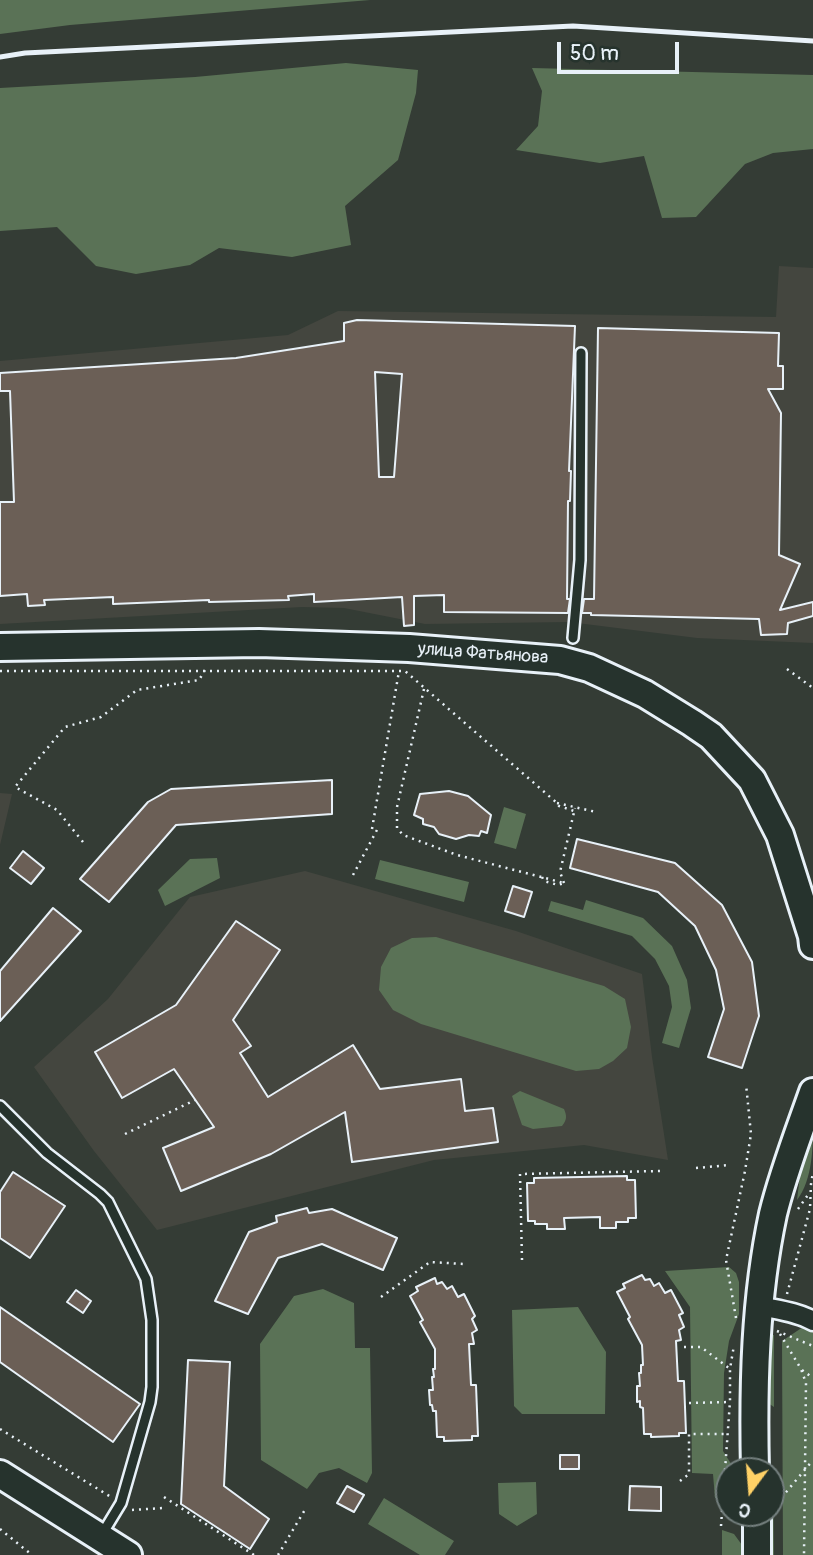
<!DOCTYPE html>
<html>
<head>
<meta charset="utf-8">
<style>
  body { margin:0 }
  #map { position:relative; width:813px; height:1555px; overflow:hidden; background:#343c35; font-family:Pangolin,sans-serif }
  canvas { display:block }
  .north { position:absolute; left:715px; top:1457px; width:70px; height:70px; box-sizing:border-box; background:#26332d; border:2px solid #747f7e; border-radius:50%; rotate:196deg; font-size:19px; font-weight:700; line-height:28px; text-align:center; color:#e8f1f8 }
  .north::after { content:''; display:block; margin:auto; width:24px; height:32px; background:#ffd166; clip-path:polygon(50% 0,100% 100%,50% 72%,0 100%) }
  .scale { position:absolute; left:557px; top:42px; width:122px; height:32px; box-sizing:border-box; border:4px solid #e8f1f8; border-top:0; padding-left:9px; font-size:21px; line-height:24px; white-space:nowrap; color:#e8f1f8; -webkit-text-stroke:5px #26332d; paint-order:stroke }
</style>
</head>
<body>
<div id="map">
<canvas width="813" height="1555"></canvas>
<div class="north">С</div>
<div class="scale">50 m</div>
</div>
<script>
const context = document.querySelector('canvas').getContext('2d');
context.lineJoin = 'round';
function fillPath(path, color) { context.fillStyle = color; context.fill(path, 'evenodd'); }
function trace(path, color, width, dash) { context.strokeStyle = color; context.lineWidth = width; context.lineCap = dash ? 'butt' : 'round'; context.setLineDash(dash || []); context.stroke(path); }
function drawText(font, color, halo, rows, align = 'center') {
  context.font = font + ' Pangolin,sans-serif'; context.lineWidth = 5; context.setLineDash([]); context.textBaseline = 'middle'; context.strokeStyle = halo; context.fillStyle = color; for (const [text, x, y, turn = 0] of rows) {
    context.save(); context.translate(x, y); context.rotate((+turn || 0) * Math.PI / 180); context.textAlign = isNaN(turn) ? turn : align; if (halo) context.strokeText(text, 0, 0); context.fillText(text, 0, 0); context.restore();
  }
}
fillPath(new Path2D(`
  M 779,266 L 813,268 L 813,643 L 697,638 L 569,622 L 425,624 L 344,608 L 302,607 L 0,624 L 0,361 L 288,335 L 338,311 L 776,317 Z
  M 0,793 L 12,794 L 0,845 Z
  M 305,871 L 516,931 L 642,974 L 652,1057 L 668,1160 L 584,1145 L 434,1160 L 157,1230 L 94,1151 L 34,1067 L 108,999 L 190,897 Z`), '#44463f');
fillPath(new Path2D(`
  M 0,0 L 370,0 L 70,25 L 0,34 Z
  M 346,63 L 418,70 L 416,93 L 398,160 L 345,206 L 351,245 L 292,257 L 219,248 L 190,265 L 136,274 L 96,266 L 57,227 L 0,231 L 0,88 L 195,77 Z
  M 532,68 L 813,75 L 813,149 L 773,153 L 745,164 L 696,217 L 662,218 L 644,156 L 600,163 L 516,150 L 538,126 L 542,91 Z
  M 504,807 L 526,814 L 516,849 L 494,843 Z
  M 217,858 L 220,878 L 165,906 L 158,890 L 190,859 Z
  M 380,860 L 469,882 L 464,902 L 375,879 Z
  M 586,900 L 643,918 L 672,946 L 687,980 L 691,1008 L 679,1048 L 662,1043 L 672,1007 L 669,986 L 655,959 L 632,936 L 548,911 L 551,901 L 583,910 Z
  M 436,937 L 604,986 L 625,999 L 631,1027 L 627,1048 L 613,1061 L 599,1069 L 576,1071 L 421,1024 L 393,1010 L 379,990 L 381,967 L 391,948 L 412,938 Z
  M 520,1091 L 564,1109 C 567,1116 567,1120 562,1126 L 533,1129 L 522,1125 L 512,1096 Z
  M 813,1120 C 813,1147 813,1179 797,1200 L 802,1159 Z
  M 729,1267 L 736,1273 L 739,1282 L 739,1314 L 729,1341 L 724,1373 L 723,1451 L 733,1467 L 734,1471 L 729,1471 L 729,1513 L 731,1513 L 727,1516 L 727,1499 L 715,1498 L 713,1474 L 692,1473 L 690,1307 L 665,1271 Z
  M 323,1289 L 354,1303 L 355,1348 L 370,1348 L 372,1473 L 367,1483 L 339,1468 L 319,1473 L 307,1489 L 261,1460 L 260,1344 L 294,1296 Z
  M 578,1307 L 606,1352 L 605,1414 L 522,1414 L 514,1406 L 512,1310 Z
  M 803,1327 L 813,1332 L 813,1555 L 783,1555 L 782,1341 Z
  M 764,1333 L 774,1335 L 774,1407 L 765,1401 Z
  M 773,1478 L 774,1555 L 765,1555 L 765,1513 L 771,1513 L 771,1480 Z
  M 536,1482 L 537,1514 L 517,1526 L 499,1514 L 498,1483 Z
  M 384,1498 L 454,1541 L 445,1555 L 420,1555 L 368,1524 Z
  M 722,1530 L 734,1534 L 742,1545 L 742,1555 L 722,1555 Z`), '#5a7256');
const building = new Path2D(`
  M 357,320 L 575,326 L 569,471 L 571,471 L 570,501 L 568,501 L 567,599 L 570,599 L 568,613 L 444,612 L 444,595 L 414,596 L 414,625 L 404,626 L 402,597 L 314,602 L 314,594 L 288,596 L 289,600 L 209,602 L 209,600 L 113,604 L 113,597 L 44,600 L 45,605 L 28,606 L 27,594 L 0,596 L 0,502 L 14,502 L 10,391 L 0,391 L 0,373 L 236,358 L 344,341 L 344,323 ZM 375,372 L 402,374 L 394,477 L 379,477 Z
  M 598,328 L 779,333 L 778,366 L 783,366 L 783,389 L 768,389 L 781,413 L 779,555 L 800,564 L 780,610 L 813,602 L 813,616 L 788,623 L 787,634 L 761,635 L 759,619 L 591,615 L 591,613 L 582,613 L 584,599 L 594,599 Z
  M 332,780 L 332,814 L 176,825 L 109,902 L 80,879 L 148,802 L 171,789 Z
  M 449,791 L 468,796 L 491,815 L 487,833 L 481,831 L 479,836 L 469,835 L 456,839 L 439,834 L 434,827 L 423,824 L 423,819 L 414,815 L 420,794 Z
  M 577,839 L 675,863 L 722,905 L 752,962 L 759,1016 L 742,1068 L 708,1057 L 724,1009 L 716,970 L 695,926 L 658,892 L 570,868 Z
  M 23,851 L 44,868 L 31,884 L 10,868 Z
  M 513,886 L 532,892 L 524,917 L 505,911 Z
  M 53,908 L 81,931 L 0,1021 L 0,971 Z
  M 236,921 L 280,950 L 233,1020 L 251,1046 L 240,1053 L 268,1097 L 353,1045 L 380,1089 L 461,1079 L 465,1111 L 493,1108 L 498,1142 L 352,1162 L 345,1112 L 271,1154 L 181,1191 L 163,1148 L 214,1127 L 174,1069 L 122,1098 L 95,1052 L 176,1005 Z
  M 13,1172 L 65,1206 L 30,1258 L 0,1238 L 0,1192 Z
  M 627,1176 L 627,1180 L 635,1180 L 636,1218 L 628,1218 L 628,1222 L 616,1222 L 616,1228 L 600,1228 L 600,1217 L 564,1218 L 565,1229 L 547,1229 L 547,1224 L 535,1224 L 535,1221 L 528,1221 L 527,1183 L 534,1183 L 534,1178 Z
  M 307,1208 L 309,1213 L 332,1209 L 397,1238 L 383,1270 L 322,1244 L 278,1258 L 248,1314 L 215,1301 L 249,1232 L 277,1222 L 276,1216 Z
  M 642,1275 L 645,1280 L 650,1279 L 654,1286 L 659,1283 L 665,1293 L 671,1290 L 683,1313 L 679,1315 L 684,1327 L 679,1330 L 681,1340 L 676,1341 L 678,1381 L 684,1381 L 686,1433 L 679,1433 L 679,1436 L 651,1437 L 651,1434 L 644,1434 L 643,1408 L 640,1407 L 640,1401 L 637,1402 L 637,1386 L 640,1386 L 639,1373 L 641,1373 L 641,1365 L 643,1365 L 642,1345 L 628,1319 L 630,1317 L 617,1292 L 625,1288 L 623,1284 Z
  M 435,1278 L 437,1284 L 442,1282 L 447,1289 L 452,1286 L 458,1297 L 464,1294 L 475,1316 L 472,1319 L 477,1330 L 472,1333 L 474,1344 L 469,1344 L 471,1385 L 476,1385 L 478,1436 L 472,1436 L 472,1440 L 444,1441 L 444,1437 L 437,1437 L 436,1411 L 433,1411 L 432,1405 L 430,1405 L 429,1390 L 433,1390 L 432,1377 L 434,1377 L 433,1369 L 435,1369 L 435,1349 L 420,1322 L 423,1320 L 410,1296 L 418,1291 L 416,1287 Z
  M 76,1290 L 91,1301 L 83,1313 L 67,1302 Z
  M 0,1307 L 140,1404 L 113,1442 L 0,1362 Z
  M 188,1360 L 230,1362 L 224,1486 L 269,1519 L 250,1549 L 181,1504 Z
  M 560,1455 L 579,1455 L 579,1469 L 560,1469 Z
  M 347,1486 L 364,1495 L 354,1512 L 337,1503 Z
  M 630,1486 L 661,1487 L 661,1511 L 629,1510 Z`);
fillPath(building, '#6b5f56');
trace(building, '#e8f1f8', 2);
const lane = new Path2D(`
  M 573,638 L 580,560 L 581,353
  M 0,1106 L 47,1153 L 100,1194 L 108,1202 L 146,1279 L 152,1320 L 152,1387 L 150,1402 L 121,1503 L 101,1536`);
const street = new Path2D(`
  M 760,1306 C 778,1310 797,1312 813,1321`);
const secondary = new Path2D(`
  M 0,647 L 259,643 L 409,648 L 560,660 L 589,668 L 645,694 L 692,723 L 711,736 L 752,780 L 780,835 L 812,936 L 813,945
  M 755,1471 C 753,1386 755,1298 773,1214 C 783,1173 799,1132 813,1092
  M 0,1474 L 128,1555
  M 757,1513 L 757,1555`);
trace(lane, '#e8f1f8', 14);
trace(street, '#e8f1f8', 23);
trace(secondary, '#e8f1f8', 32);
trace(new Path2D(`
  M 787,669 L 813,688
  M 0,671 L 405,671 L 557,803 L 559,806 L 574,811
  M 424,689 L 397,807 L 397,828 L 403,835 L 457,855 L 564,883
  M 557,803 L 596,812
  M 372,829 L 399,671
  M 83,842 L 57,810 L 15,787 L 65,727 L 101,717 L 137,690 L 199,680 L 205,670
  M 353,875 L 378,828
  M 542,877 L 544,881 L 558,885 L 564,883
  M 564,883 L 560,872 L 575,808
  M 125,1134 L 195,1100
  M 696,1168 L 730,1165
  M 798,1209 L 810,1192
  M 522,1260 L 520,1174 L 660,1171
  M 787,1294 L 810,1209 L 811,1184 L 813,1172
  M 381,1297 L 430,1262 L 464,1264
  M 736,1318 L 726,1260 L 745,1171 L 751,1134 L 746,1084
  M 777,1331 L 813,1346
  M 780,1334 L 801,1369 L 806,1383 L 804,1555
  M 684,1347 L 701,1347 L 730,1369
  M 802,1370 L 813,1378
  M 689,1403 L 730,1402
  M 0,1429 L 111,1497
  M 777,1474 L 777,1506
  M 680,1481 L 689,1474 L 689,1434 L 728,1434
  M 164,1497 L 254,1555
  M 777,1503 L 813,1460
  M 132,1510 L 163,1508
  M 721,1526 L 730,1401 L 730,1369 L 734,1345
  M 0,1529 L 32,1555
  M 278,1555 L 306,1508`), '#e8f1f8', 2.5, [2, 5]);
trace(lane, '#26332d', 9);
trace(street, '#26332d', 18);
trace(secondary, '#26332d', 26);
trace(new Path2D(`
  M 0,57 L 25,53 L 573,26 L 813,41`), '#e8f1f8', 5);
drawText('18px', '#e8f1f8', '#26332d', [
  ["улица Фатьянова",483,654,4]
]);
</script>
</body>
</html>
